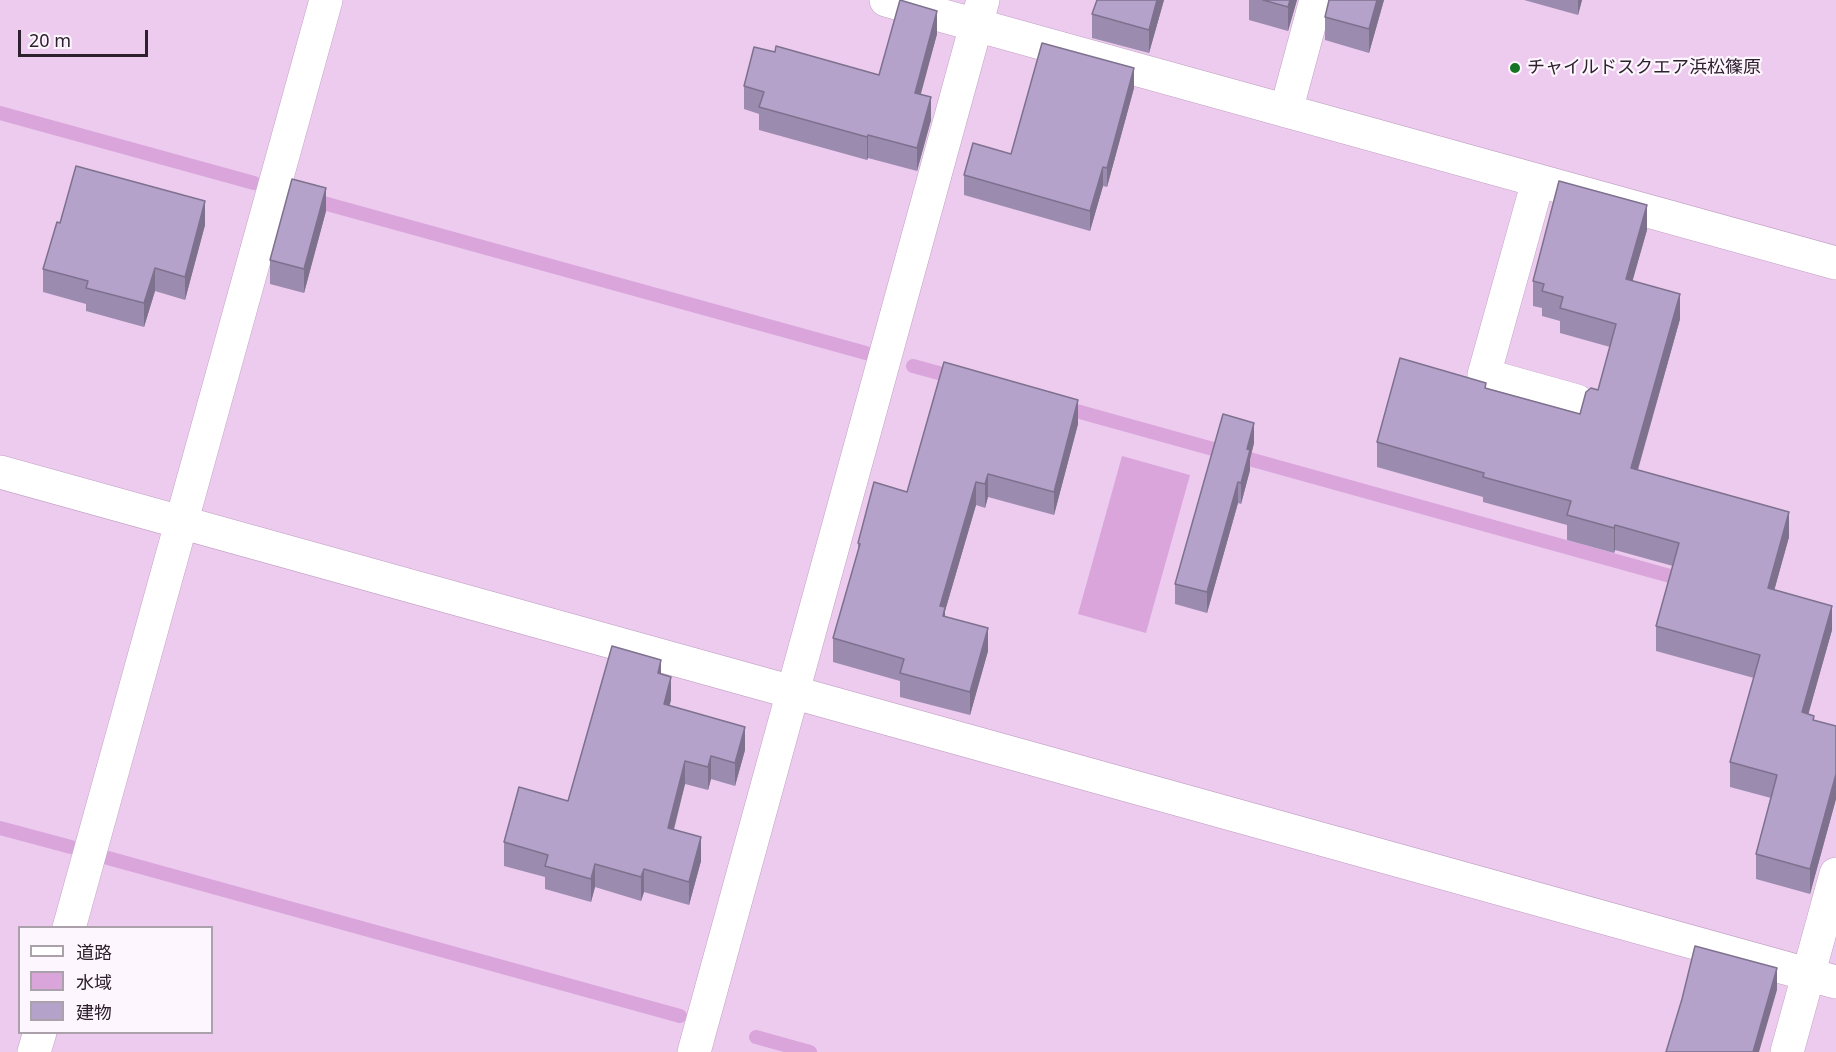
<!DOCTYPE html>
<html>
<head>
<meta charset="utf-8">
<style>
  body { margin:0 }
  #map { position:relative; width:1836px; height:1052px; overflow:hidden; background:#edcbef; font-family:"Noto Sans","Noto Sans JP",sans-serif }
  canvas { display:block }
  .legend { position:absolute; left:18px; top:926px; width:195px; height:108px; box-sizing:border-box; background:#fef6fe; border:2px solid #aaa1ab; margin:0; padding:8px 10px; list-style:none; font-size:18px; color:#2d212e }
  .legend li { display:flex; align-items:center; gap:12px; height:30px }
  .legend b { width:30px; border:2px solid #aaa1ab }
  .scale { position:absolute; left:18px; top:30px; width:130px; height:27px; box-sizing:border-box; border:3px solid #2d212e; border-top:0; padding-left:8px; font-size:18px; line-height:21px; white-space:nowrap; color:#2d212e; -webkit-text-stroke:4px #fef6fe; paint-order:stroke }
</style>
</head>
<body>
<div id="map">
<canvas width="1836" height="1052"></canvas>
<ul class="legend">
<li><b style="height:8px;background:#fff"></b>道路</li>
<li><b style="height:16px;background:#d9a5db"></b>水域</li>
<li><b style="height:16px;background:#b4a2cb"></b>建物</li>
</ul>
<div class="scale">20 m</div>
</div>
<script>
const context = document.querySelector('canvas').getContext('2d');
context.lineJoin = 'round';
function fillPath(path, color) { context.fillStyle = color; context.fill(path, 'evenodd'); }
function trace(path, color, width, dash) { context.strokeStyle = color; context.lineWidth = width; context.lineCap = dash ? 'butt' : 'round'; context.setLineDash(dash || []); context.stroke(path); }
function drawText(font, color, halo, rows, align = 'center') {
  context.font = font + ' "Noto Sans","Noto Sans JP",sans-serif'; context.lineWidth = 4.5; context.setLineDash([]); context.textBaseline = 'middle'; context.strokeStyle = halo; context.fillStyle = color; for (const [text, x, y, turn = 0] of rows) {
    context.save(); context.translate(x, y); context.rotate((+turn || 0) * Math.PI / 180); context.textAlign = isNaN(turn) ? turn : align; if (halo) context.strokeText(text, 0, 0); context.fillText(text, 0, 0); context.restore();
  }
}
fillPath(new Path2D(`
  M 1122,456 L 1190,475 L 1146,633 L 1078,614 Z`), '#d9a5db');
trace(new Path2D(`
  M 0,113 L 254,183
  M 309,199 L 866,353
  M 913,366 L 957,378
  M 1062,407 L 1688,581
  M 0,828 L 71,847
  M 108,858 L 680,1016
  M 756,1037 L 810,1052`), '#d9a5db', 14);
const minor = new Path2D(`
  M 886,0 L 1836,263
  M 1286,111 L 1316,0
  M 1538,181 L 1484,375 L 1577,401
  M 0,472 L 1836,982
  M 69,928 L 326,0
  M 34,1052 L 40,1032
  M 694,1052 L 983,0
  M 1787,1052 L 1836,874`);
trace(minor, '#c2a1c4', 34);
trace(minor, '#fff', 33);
fillPath(new Path2D(`
  M 1164,0 L 1149,53 L 1092,38 L 1092,14 Z
  M 1249,0 L 1297,0 L 1288,31 L 1249,20 Z
  M 1384,0 L 1369,53 L 1325,40 L 1325,17 Z
  M 1524,0 L 1582,0 L 1578,15 Z
  M 937,34 L 920,94 L 931,120 L 917,171 L 868,158 L 867,160 L 759,130 L 759,114 L 744,109 L 744,86 L 775,52 L 879,75 Z
  M 1134,88 L 1107,187 L 1103,186 L 1090,231 L 964,195 L 964,175 L 1011,154 Z
  M 326,211 L 304,293 L 270,284 L 270,260 Z
  M 60,223 L 205,225 L 185,300 L 155,291 L 144,327 L 86,311 L 86,304 L 43,292 L 43,269 Z
  M 1647,230 L 1632,281 L 1680,319 L 1638,470 L 1789,537 L 1774,590 L 1832,630 L 1808,714 L 1814,720 L 1836,726 L 1836,799 L 1810,894 L 1756,879 L 1756,854 L 1771,798 L 1730,787 L 1730,762 L 1754,678 L 1656,651 L 1656,626 L 1673,566 L 1615,550 L 1614,553 L 1567,540 L 1567,525 L 1483,502 L 1483,497 L 1377,467 L 1377,442 L 1486,388 L 1580,414 L 1598,390 L 1610,347 L 1560,333 L 1560,321 L 1542,316 L 1542,308 L 1533,306 L 1533,281 Z
  M 1078,424 L 1054,515 L 988,497 L 985,508 L 976,505 L 945,611 L 945,616 L 988,651 L 970,715 L 900,697 L 900,681 L 833,662 L 833,638 L 858,552 L 858,543 L 907,492 Z
  M 1254,443 L 1250,459 L 1250,470 L 1241,504 L 1238,503 L 1207,613 L 1175,604 L 1175,584 Z
  M 661,674 L 671,700 L 669,706 L 745,750 L 735,786 L 711,779 L 708,790 L 685,784 L 674,830 L 701,861 L 689,905 L 644,892 L 641,901 L 595,887 L 591,902 L 545,889 L 545,877 L 504,866 L 504,842 L 568,801 Z`), '#9b8baf');
fillPath(new Path2D(`
  M 1157,0 L 1164,0 L 1149,53 L 1149,30 Z
  M 1290,0 L 1297,0 L 1288,31 L 1288,7 Z
  M 1377,0 L 1384,0 L 1369,53 L 1369,29 Z
  M 1578,0 L 1582,0 L 1578,15 Z
  M 937,11 L 937,34 L 915,116 L 915,93 Z
  M 1134,68 L 1134,88 L 1107,187 L 1107,168 Z
  M 931,97 L 931,120 L 917,171 L 917,148 Z
  M 868,135 L 868,158 L 867,160 L 867,137 Z
  M 1103,167 L 1103,186 L 1090,231 L 1090,211 Z
  M 326,188 L 326,211 L 304,293 L 304,269 Z
  M 205,201 L 205,225 L 185,300 L 185,277 Z
  M 1647,205 L 1647,230 L 1626,304 L 1626,279 Z
  M 155,268 L 155,291 L 144,327 L 144,303 Z
  M 1680,294 L 1680,319 L 1631,493 L 1631,468 Z
  M 1078,400 L 1078,424 L 1054,515 L 1054,492 Z
  M 1254,423 L 1254,443 L 1250,459 L 1250,470 L 1241,504 L 1241,483 L 1247,449 Z
  M 988,474 L 988,497 L 985,508 L 985,484 Z
  M 976,482 L 976,505 L 945,611 L 945,631 L 940,606 Z
  M 1238,482 L 1238,503 L 1207,613 L 1207,592 Z
  M 1789,512 L 1789,537 L 1768,613 L 1768,588 Z
  M 1615,525 L 1615,550 L 1614,553 L 1614,528 Z
  M 1832,606 L 1832,630 L 1802,737 L 1802,712 Z
  M 988,628 L 988,651 L 970,715 L 970,692 Z
  M 661,660 L 661,684 L 658,673 Z
  M 671,677 L 671,700 L 664,727 L 664,704 Z
  M 745,727 L 745,750 L 735,786 L 735,763 Z
  M 711,756 L 711,779 L 708,790 L 708,767 Z
  M 685,761 L 685,784 L 668,851 L 668,828 Z
  M 1836,774 L 1836,799 L 1810,894 L 1810,869 Z
  M 701,837 L 701,861 L 689,905 L 689,882 Z
  M 595,864 L 595,887 L 591,902 L 591,879 Z
  M 644,869 L 644,892 L 641,901 L 641,877 Z
  M 1777,968 L 1777,990 L 1759,1052 L 1753,1052 Z`), '#7e718e');
const building = new Path2D(`
  M 900,0 L 937,11 L 915,93 L 931,97 L 917,148 L 868,135 L 867,137 L 759,107 L 764,92 L 744,86 L 754,47 L 775,52 L 776,46 L 879,75 Z
  M 1097,0 L 1157,0 L 1149,30 L 1092,14 Z
  M 1263,0 L 1290,0 L 1288,7 Z
  M 1329,0 L 1377,0 L 1369,29 L 1325,17 Z
  M 1042,43 L 1134,68 L 1107,168 L 1103,167 L 1090,211 L 964,175 L 973,143 L 1011,154 Z
  M 76,166 L 205,201 L 185,277 L 155,268 L 144,303 L 86,288 L 88,281 L 43,269 L 57,222 L 60,223 Z
  M 292,179 L 326,188 L 304,269 L 270,260 Z
  M 1559,181 L 1647,205 L 1626,279 L 1680,294 L 1631,468 L 1789,512 L 1768,588 L 1832,606 L 1802,712 L 1814,716 L 1813,720 L 1836,726 L 1836,774 L 1810,869 L 1756,854 L 1777,775 L 1730,762 L 1760,655 L 1656,626 L 1679,543 L 1615,525 L 1614,528 L 1567,515 L 1571,501 L 1483,477 L 1484,473 L 1377,442 L 1400,358 L 1486,383 L 1485,388 L 1580,414 L 1586,392 L 1591,388 L 1598,390 L 1616,324 L 1560,308 L 1563,297 L 1542,291 L 1544,284 L 1533,281 Z
  M 944,362 L 1078,400 L 1054,492 L 988,474 L 985,484 L 976,482 L 940,606 L 945,607 L 943,616 L 988,628 L 970,692 L 900,673 L 904,659 L 833,638 L 860,544 L 858,543 L 874,482 L 907,492 Z
  M 1223,414 L 1254,423 L 1247,449 L 1250,450 L 1241,483 L 1238,482 L 1207,592 L 1175,584 Z
  M 612,646 L 661,660 L 658,673 L 671,677 L 664,704 L 745,727 L 735,763 L 711,756 L 708,767 L 685,761 L 668,828 L 701,837 L 689,882 L 644,869 L 641,877 L 595,864 L 591,879 L 545,866 L 548,855 L 504,842 L 519,787 L 568,801 Z
  M 1695,946 L 1777,968 L 1753,1052 L 1666,1052 L 1682,999 Z`);
fillPath(building, '#b4a2cb');
trace(building, '#7e718e', 1.5);
for (const [x, y, r, color] of [
  [1515,68,6,"#167524"]
]) { const dot = new Path2D(); dot.arc(x, y, r, 0, 2 * Math.PI); context.fillStyle = color; context.fill(dot); trace(dot, '#fef6fe', 2); }
drawText('18px', '#2d212e', '#fef6fe', [
  ["チャイルドスクエア浜松篠原",1527,68]
], 'left');
</script>
</body>
</html>
